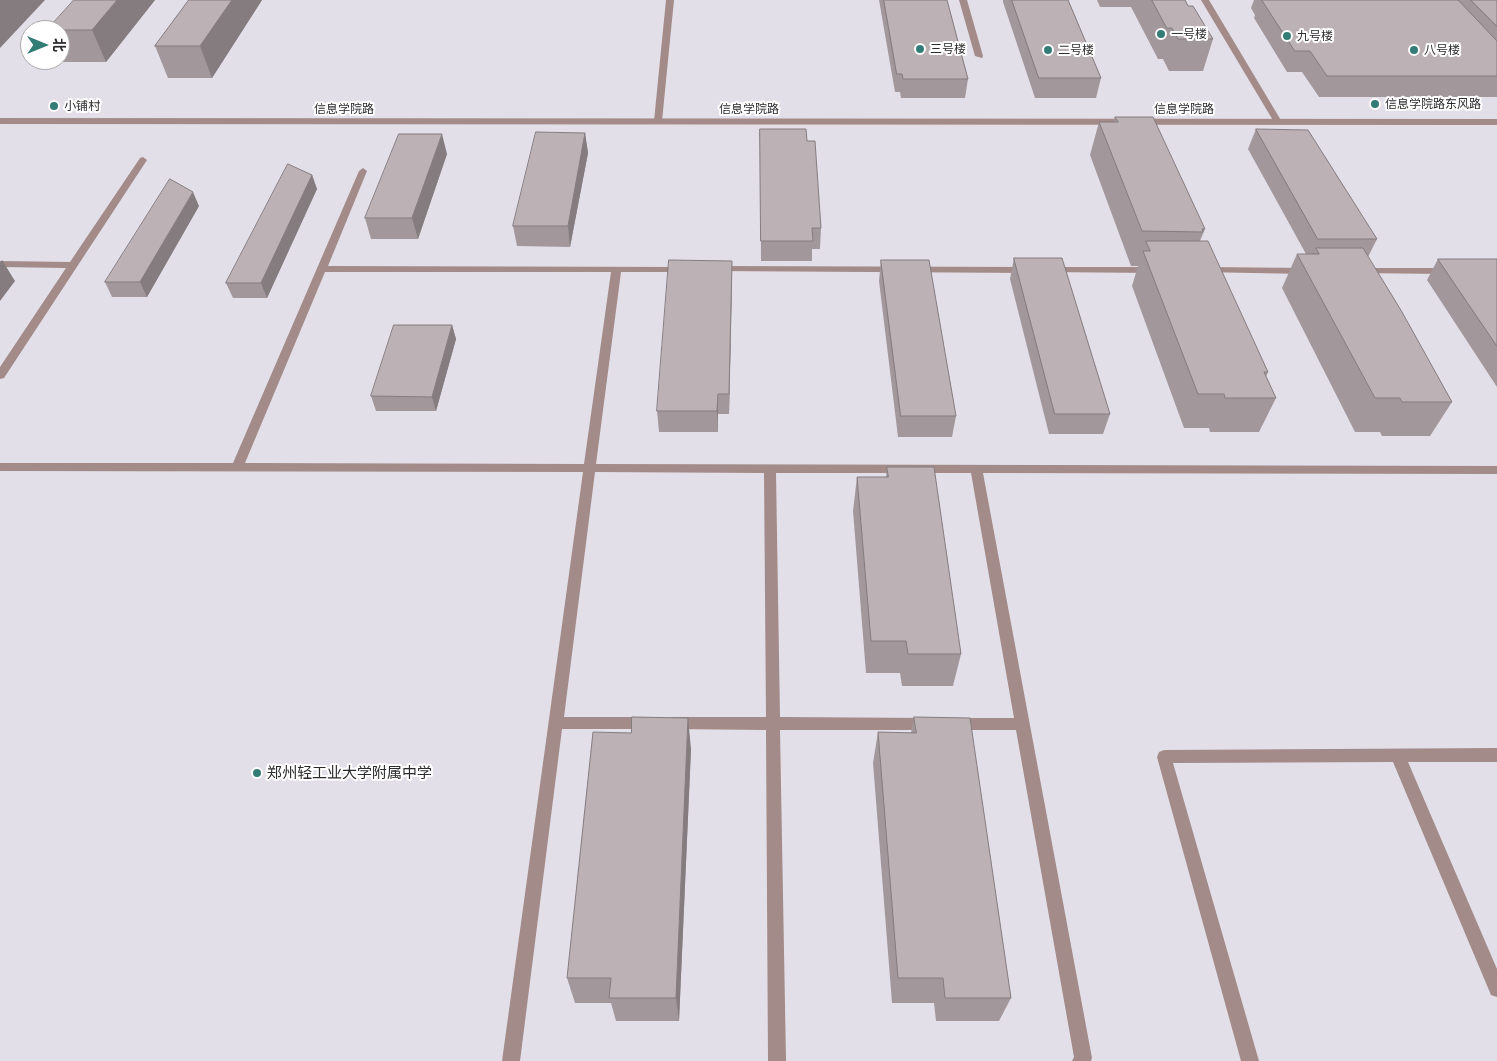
<!DOCTYPE html>
<html>
<head>
<meta charset="utf-8">
<style>
  body { margin:0 }
  #map { position:relative; width:1497px; height:1061px; overflow:hidden; background:#e3dfe9; font-family:Raleway,"Noto Sans SC",sans-serif }
  canvas { display:block }
  .north { position:absolute; left:20px; top:20px; width:50px; height:50px; box-sizing:border-box; background:#fff; border:1px solid #aaaaab; border-radius:50%; rotate:90deg; font-size:14px; font-weight:700; line-height:20px; text-align:center; color:#2b2a2d }
  .north::after { content:''; display:block; margin:auto; width:18px; height:22px; background:#347c76; clip-path:polygon(50% 0,100% 100%,50% 72%,0 100%) }
</style>
</head>
<body>
<div id="map">
<canvas width="1497" height="1061"></canvas>
<div class="north">北</div>
</div>
<script>
const context = document.querySelector('canvas').getContext('2d');
context.lineJoin = 'round';
function fillPath(path, color) { context.fillStyle = color; context.fill(path, 'evenodd'); }
function trace(path, color, width, dash) { context.strokeStyle = color; context.lineWidth = width; context.lineCap = dash ? 'butt' : 'round'; context.setLineDash(dash || []); context.stroke(path); }
function drawText(font, color, halo, rows, align = 'center') {
  context.font = font + ' Raleway,"Noto Sans SC",sans-serif'; context.lineWidth = 4; context.setLineDash([]); context.textBaseline = 'middle'; context.strokeStyle = halo; context.fillStyle = color; for (const [text, x, y, turn = 0] of rows) {
    context.save(); context.translate(x, y); context.rotate((+turn || 0) * Math.PI / 180); context.textAlign = isNaN(turn) ? turn : align; if (halo) context.strokeText(text, 0, 0); context.fillText(text, 0, 0); context.restore();
  }
}
fillPath(new Path2D(`
  M 666,0 L 674,0 L 662,121 L 658,124 L 654,121 Z
  M 959,0 L 967,0 L 983,56 L 982,58 L 975,56 Z
  M 1201,0 L 1209,0 L 1282,122 L 1281,124 L 1274,122 Z
  M 143,157 L 147,160 L 4,378 L 0,379 L 0,367 L 66,268 L 0,267 L 0,261 L 70,262 L 140,158 Z
  M 363,168 L 367,171 L 328,266 L 688,267 L 688,271 L 684,272 L 621,272 L 596,464 L 1497,466 L 1497,474 L 983,473 L 1092,1058 L 1091,1061 L 1072,1061 L 1074,1057 L 1016,730 L 955,730 L 950,728 L 948,724 L 950,720 L 955,718 L 1014,718 L 971,473 L 776,473 L 780,717 L 930,718 L 935,720 L 937,724 L 935,728 L 930,730 L 780,730 L 786,1061 L 768,1061 L 766,730 L 672,729 L 667,727 L 665,723 L 667,719 L 672,717 L 766,717 L 764,473 L 595,472 L 564,717 L 647,717 L 652,719 L 654,723 L 652,727 L 647,729 L 562,729 L 520,1061 L 502,1061 L 583,472 L 0,471 L 0,463 L 233,463 L 359,171 ZM 325,272 L 611,272 L 584,464 L 245,463 Z
  M 716,266 L 1029,267 L 1034,270 L 1029,273 L 712,271 L 712,267 Z
  M 1049,267 L 1154,267 L 1159,270 L 1154,273 L 1045,272 L 1045,268 Z
  M 1204,267 L 1306,268 L 1311,271 L 1306,274 L 1200,272 L 1200,268 Z
  M 1361,268 L 1449,268 L 1454,271 L 1449,274 L 1357,273 L 1357,269 Z
  M 1497,748 L 1497,762 L 1408,762 L 1497,969 L 1497,997 L 1491,995 L 1393,762 L 1173,763 L 1259,1061 L 1241,1061 L 1157,757 L 1159,752 L 1164,750 Z`), '#a28b88');
fillPath(new Path2D(`
  M 0,118 L 1497,119 L 1497,125 L 0,124 Z`), '#a28b88');
fillPath(new Path2D(`
  M 155,0 L 106,62 L 62,62 L 60,58 L 60,30 Z
  M 189,0 L 262,0 L 212,78 L 168,78 L 155,46 Z
  M 879,0 L 947,0 L 968,79 L 965,98 L 901,98 L 900,92 L 895,92 Z
  M 1003,0 L 1068,0 L 1101,78 L 1096,98 L 1035,98 L 1003,2 Z
  M 1097,0 L 1185,0 L 1188,6 L 1213,39 L 1203,71 L 1169,71 L 1163,59 L 1158,59 L 1131,7 L 1100,7 Z
  M 1254,0 L 1497,0 L 1497,97 L 1319,97 L 1302,72 L 1287,72 L 1254,18 L 1255,15 L 1251,8 Z
  M 1115,117 L 1205,229 L 1200,241 L 1268,372 L 1266,377 L 1276,398 L 1259,432 L 1210,432 L 1209,428 L 1184,428 L 1132,286 L 1138,266 L 1131,266 L 1090,155 L 1099,122 L 1114,122 Z
  M 760,129 L 807,141 L 821,228 L 820,249 L 812,249 L 812,261 L 761,261 Z
  M 1256,129 L 1377,239 L 1368,257 L 1452,402 L 1430,436 L 1382,436 L 1380,432 L 1355,432 L 1282,288 L 1297,254 L 1306,254 L 1248,149 Z
  M 585,133 L 588,153 L 570,247 L 517,246 L 513,226 Z
  M 447,154 L 418,239 L 371,239 L 365,218 Z
  M 312,175 L 317,189 L 267,298 L 233,298 L 226,283 Z
  M 199,206 L 147,297 L 112,297 L 105,282 Z
  M 1014,258 L 1110,414 L 1103,434 L 1049,434 L 1010,279 Z
  M 1438,259 L 1497,259 L 1497,387 L 1427,280 Z
  M 881,260 L 956,416 L 952,437 L 898,437 L 879,281 Z
  M 732,261 L 729,414 L 718,414 L 718,432 L 659,432 L 657,411 Z
  M 452,325 L 456,339 L 436,411 L 376,411 L 371,396 Z
  M 887,467 L 961,654 L 953,686 L 902,686 L 900,673 L 866,673 L 853,511 L 857,477 L 886,477 Z
  M 914,717 L 1011,998 L 999,1021 L 936,1021 L 934,1003 L 892,1003 L 873,763 L 878,732 L 911,733 Z
  M 691,749 L 679,1021 L 616,1021 L 611,1003 L 575,1003 L 567,978 Z`), '#a2989c');
fillPath(new Path2D(`
  M 0,0 L 45,0 L 0,48 Z
  M 117,0 L 155,0 L 106,62 L 92,30 Z
  M 232,0 L 262,0 L 212,78 L 200,46 Z
  M 585,133 L 588,153 L 570,247 L 568,226 Z
  M 442,134 L 447,154 L 418,239 L 412,218 Z
  M 312,175 L 317,189 L 267,298 L 261,283 Z
  M 193,192 L 199,206 L 147,297 L 140,282 Z
  M 2,260 L 15,281 L 0,301 L 0,263 Z
  M 732,261 L 732,281 L 729,414 L 729,394 Z
  M 452,325 L 456,339 L 436,411 L 432,397 Z
  M 718,394 L 718,432 L 717,411 Z
  M 688,718 L 691,749 L 679,1021 L 676,998 Z`), '#847c7f');
const building = new Path2D(`
  M 74,0 L 117,0 L 92,30 L 47,30 Z
  M 189,0 L 232,0 L 200,46 L 155,46 Z
  M 884,0 L 947,0 L 968,79 L 903,79 L 902,74 L 897,74 Z
  M 1012,0 L 1068,0 L 1101,78 L 1039,78 Z
  M 1152,0 L 1185,0 L 1188,6 L 1193,6 L 1213,39 L 1178,39 L 1172,28 L 1167,28 Z
  M 1262,0 L 1458,0 L 1497,41 L 1497,76 L 1327,76 L 1310,51 L 1295,51 Z
  M 1471,0 L 1497,0 L 1497,26 Z
  M 1115,117 L 1153,117 L 1205,229 L 1202,229 L 1203,232 L 1142,231 L 1099,122 L 1118,122 Z
  M 760,129 L 806,129 L 807,141 L 815,141 L 821,228 L 812,228 L 813,241 L 761,241 Z
  M 1256,129 L 1308,130 L 1377,239 L 1318,239 Z
  M 536,132 L 585,133 L 568,226 L 513,226 Z
  M 399,134 L 442,134 L 412,218 L 365,218 Z
  M 288,164 L 312,175 L 261,283 L 226,283 Z
  M 170,179 L 193,192 L 140,282 L 105,282 Z
  M 1146,241 L 1208,241 L 1268,372 L 1264,372 L 1276,398 L 1225,398 L 1224,394 L 1198,394 L 1143,251 L 1150,251 Z
  M 1316,248 L 1363,248 L 1402,312 L 1452,402 L 1402,402 L 1400,398 L 1375,398 L 1297,254 L 1319,254 Z
  M 1014,258 L 1062,258 L 1110,414 L 1055,414 Z
  M 1438,259 L 1497,259 L 1497,346 Z
  M 669,260 L 732,261 L 729,394 L 718,394 L 717,411 L 657,411 Z
  M 881,260 L 929,260 L 956,416 L 901,416 Z
  M 394,325 L 452,325 L 432,397 L 371,396 Z
  M 887,467 L 934,467 L 961,654 L 908,654 L 906,641 L 871,641 L 857,477 L 888,477 Z
  M 632,717 L 688,718 L 676,998 L 609,998 L 611,978 L 567,978 L 593,732 L 631,733 Z
  M 914,717 L 970,718 L 1011,998 L 945,998 L 943,978 L 898,978 L 878,732 L 916,733 Z`);
fillPath(building, '#bcb1b5');
trace(building, '#847c7f', 1);
for (const [x, y, r, color] of [
  [1161,34,5,"#347c76"],
  [1287,36,5,"#347c76"],
  [920,49,5,"#347c76"],
  [1048,50,5,"#347c76"],
  [1414,50,5,"#347c76"],
  [1375,104,5,"#347c76"],
  [54,106,5,"#347c76"],
  [257,773,5,"#347c76"]
]) { const dot = new Path2D(); dot.arc(x, y, r, 0, 2 * Math.PI); context.fillStyle = color; context.fill(dot); trace(dot, '#fff', 2); }
drawText('12px', '#2b2a2d', '#fff', [
  ["一号楼",1171,34],
  ["九号楼",1297,36],
  ["三号楼",930,49],
  ["二号楼",1058,50],
  ["八号楼",1424,50],
  ["信息学院路东风路",1385,104],
  ["小铺村",64,106]
], 'left');
drawText('12px', '#2b2a2d', '#fff', [
  ["信息学院路",344,109],
  ["信息学院路",749,109],
  ["信息学院路",1184,109]
]);
drawText('15px', '#2b2a2d', '#fff', [
  ["郑州轻工业大学附属中学",267,773]
], 'left');
</script>
</body>
</html>
